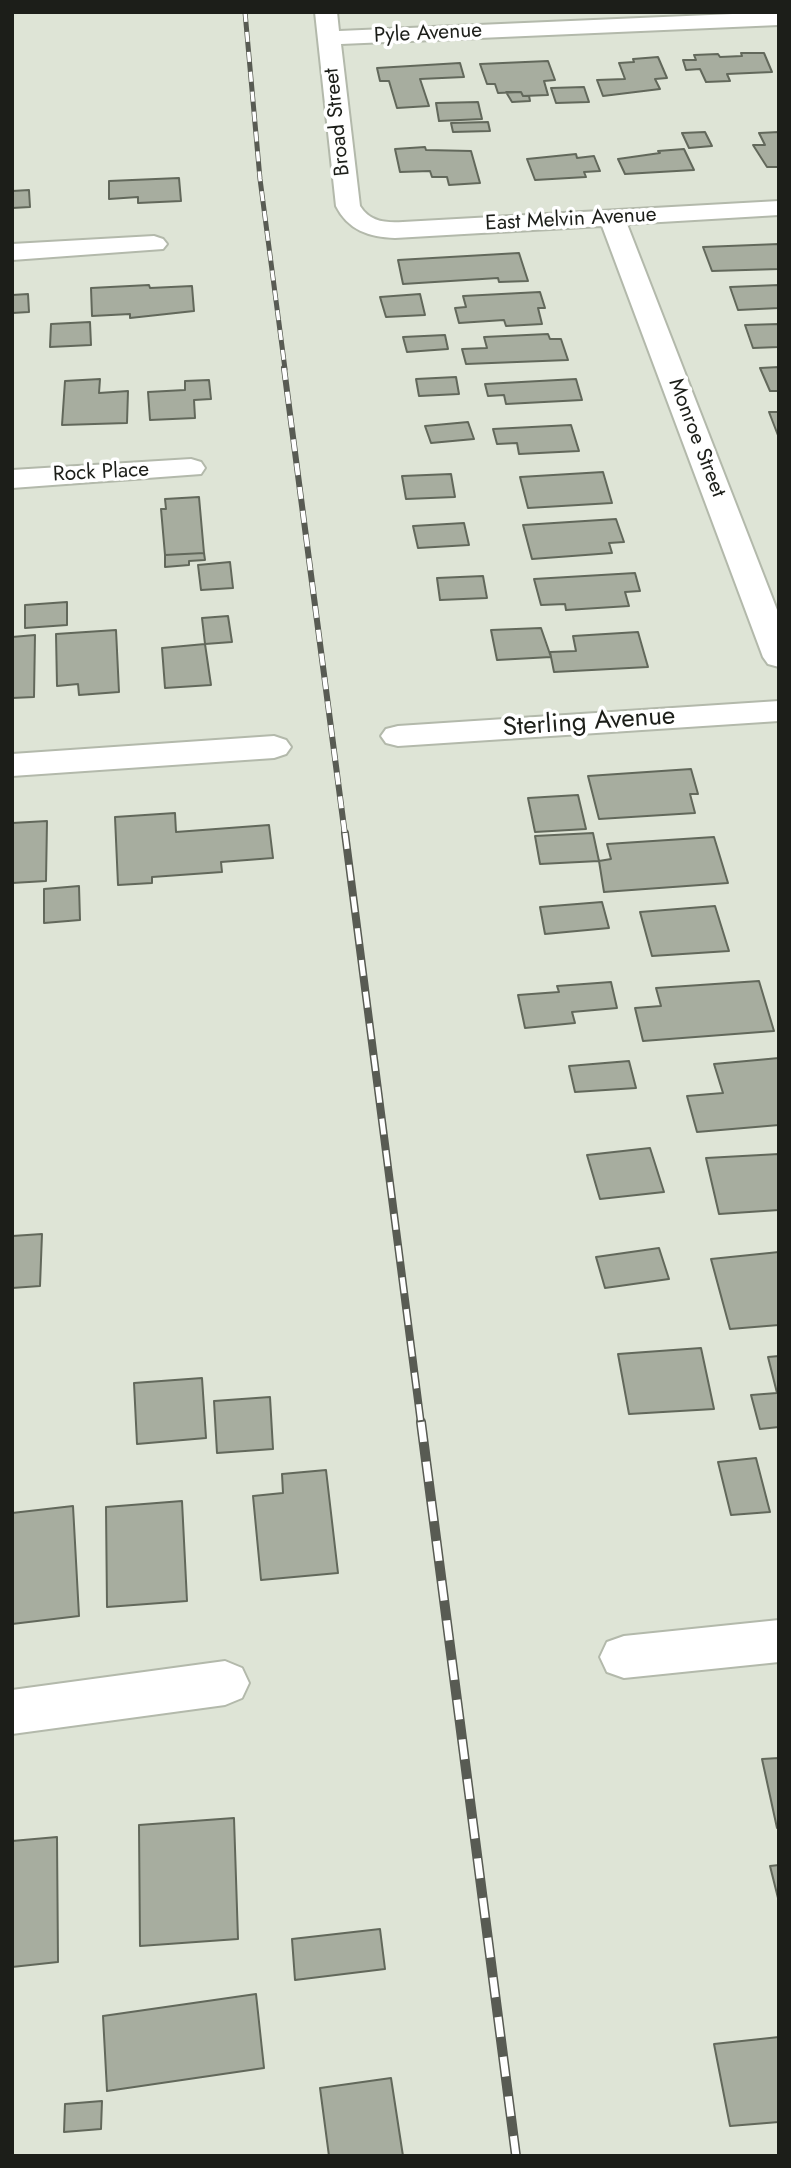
<!DOCTYPE html>
<html>
<head>
<meta charset="utf-8">
<style>
  body { margin:0 }
  #map { position:relative; width:791px; height:2168px; overflow:hidden; background:#dee4d6; font-family:Jost,sans-serif }
  canvas { display:block }
  .frame { position:absolute; inset:0; border:14px solid #1c1e19; pointer-events:none }
</style>
</head>
<body>
<div id="map">
<canvas width="791" height="2168"></canvas>
<div class="frame"></div>
</div>
<script>
const context = document.querySelector('canvas').getContext('2d');
context.lineJoin = 'round';
function fillPath(path, color) { context.fillStyle = color; context.fill(path, 'evenodd'); }
function trace(path, color, width, dash) { context.strokeStyle = color; context.lineWidth = width; context.lineCap = dash ? 'butt' : 'round'; context.setLineDash(dash || []); context.stroke(path); }
function drawText(font, color, halo, rows, align = 'center') {
  context.font = font + ' Jost,sans-serif'; context.lineWidth = 7; context.setLineDash([]); context.textBaseline = 'middle'; context.strokeStyle = halo; context.fillStyle = color; for (const [text, x, y, turn = 0] of rows) {
    context.save(); context.translate(x, y); context.rotate((+turn || 0) * Math.PI / 180); context.textAlign = isNaN(turn) ? turn : align; if (halo) context.strokeText(text, 0, 0); context.fillText(text, 0, 0); context.restore();
  }
}
const building = new Path2D(`
  M 741,53 L 764,53 L 772,72 L 727,74 L 730,81 L 706,82 L 700,69 L 686,70 L 683,60 L 696,60 L 694,55 L 718,54 L 720,57 L 742,56 Z
  M 658,57 L 667,78 L 655,79 L 660,89 L 603,96 L 597,80 L 625,79 L 619,63 L 634,62 L 633,59 Z
  M 548,61 L 555,80 L 544,81 L 548,95 L 523,96 L 521,92 L 498,93 L 495,84 L 487,84 L 480,64 Z
  M 460,63 L 464,77 L 420,79 L 429,106 L 397,108 L 389,81 L 380,81 L 377,68 Z
  M 584,87 L 589,102 L 556,103 L 551,88 Z
  M 506,92 L 521,92 L 523,96 L 529,96 L 530,101 L 512,102 Z
  M 478,102 L 482,119 L 439,121 L 436,103 Z
  M 488,122 L 490,131 L 453,132 L 451,123 Z
  M 705,132 L 712,146 L 689,148 L 682,133 Z
  M 779,132 L 779,167 L 767,167 L 753,145 L 765,145 L 759,133 Z
  M 425,147 L 426,150 L 471,151 L 480,183 L 449,185 L 447,177 L 432,177 L 430,171 L 400,172 L 395,149 Z
  M 684,149 L 694,170 L 625,174 L 618,159 L 660,153 L 658,151 Z
  M 576,154 L 577,158 L 594,156 L 600,171 L 584,172 L 586,177 L 535,180 L 527,159 Z
  M 179,178 L 181,201 L 138,203 L 138,197 L 109,199 L 109,181 Z
  M 29,190 L 30,207 L 12,208 L 12,191 Z
  M 779,244 L 779,269 L 712,271 L 703,247 Z
  M 519,253 L 528,281 L 499,282 L 498,278 L 403,284 L 398,260 Z
  M 149,285 L 150,288 L 192,286 L 194,311 L 130,318 L 130,314 L 92,316 L 91,288 Z
  M 779,285 L 779,308 L 738,310 L 730,287 Z
  M 540,292 L 545,308 L 538,308 L 542,324 L 506,326 L 504,320 L 459,323 L 455,308 L 466,307 L 463,296 Z
  M 28,294 L 29,312 L 12,313 L 12,295 Z
  M 420,294 L 425,315 L 386,317 L 380,297 Z
  M 90,322 L 91,345 L 50,347 L 51,324 Z
  M 779,324 L 779,347 L 753,348 L 745,325 Z
  M 548,334 L 550,339 L 561,339 L 568,360 L 466,364 L 462,349 L 487,348 L 484,337 Z
  M 445,335 L 448,349 L 407,352 L 403,337 Z
  M 779,367 L 779,391 L 770,391 L 760,368 Z
  M 456,377 L 459,394 L 419,396 L 416,379 Z
  M 100,379 L 99,393 L 128,391 L 127,423 L 62,425 L 65,381 Z
  M 576,379 L 582,400 L 506,404 L 504,395 L 488,396 L 485,384 Z
  M 209,380 L 211,399 L 194,400 L 195,418 L 150,420 L 148,392 L 185,390 L 185,381 Z
  M 769,412 L 779,412 L 779,438 Z
  M 468,422 L 474,439 L 431,443 L 425,426 Z
  M 571,425 L 579,451 L 519,454 L 517,443 L 497,444 L 493,429 Z
  M 603,472 L 612,503 L 528,508 L 520,477 Z
  M 451,474 L 455,497 L 406,499 L 402,476 Z
  M 199,497 L 204,553 L 165,555 L 161,509 L 166,509 L 165,499 Z
  M 616,519 L 624,542 L 609,543 L 612,553 L 532,559 L 523,525 Z
  M 464,523 L 469,545 L 418,548 L 413,526 Z
  M 204,553 L 205,560 L 189,561 L 189,565 L 165,567 L 165,555 Z
  M 230,562 L 233,588 L 201,590 L 198,565 Z
  M 635,573 L 640,591 L 625,592 L 629,606 L 566,610 L 565,604 L 541,605 L 534,579 Z
  M 483,576 L 487,598 L 440,600 L 437,578 Z
  M 67,602 L 67,625 L 25,628 L 25,605 Z
  M 228,616 L 232,642 L 205,644 L 202,618 Z
  M 541,628 L 551,657 L 497,660 L 491,630 Z
  M 116,630 L 119,692 L 79,695 L 78,684 L 57,686 L 56,634 Z
  M 638,632 L 648,667 L 554,672 L 550,652 L 576,651 L 573,636 Z
  M 35,635 L 34,697 L 12,698 L 12,637 Z
  M 205,644 L 211,685 L 165,688 L 162,648 Z
  M 691,769 L 698,794 L 690,794 L 695,813 L 599,819 L 588,776 Z
  M 578,795 L 586,829 L 535,832 L 528,798 Z
  M 175,813 L 176,832 L 269,825 L 273,858 L 221,862 L 222,872 L 152,877 L 152,883 L 118,885 L 115,817 Z
  M 47,821 L 46,881 L 12,883 L 12,823 Z
  M 593,833 L 599,861 L 540,864 L 535,836 Z
  M 714,837 L 728,883 L 604,892 L 599,861 L 611,859 L 607,844 Z
  M 79,886 L 80,920 L 44,923 L 44,889 Z
  M 602,902 L 609,928 L 545,934 L 540,907 Z
  M 715,906 L 729,951 L 652,956 L 640,912 Z
  M 759,981 L 774,1031 L 643,1041 L 635,1008 L 661,1006 L 656,988 Z
  M 611,982 L 617,1008 L 572,1012 L 575,1023 L 525,1028 L 518,995 L 559,992 L 557,986 Z
  M 779,1058 L 779,1125 L 697,1132 L 687,1096 L 723,1093 L 714,1064 Z
  M 629,1061 L 636,1088 L 575,1092 L 569,1066 Z
  M 650,1148 L 664,1192 L 600,1199 L 587,1155 Z
  M 779,1154 L 779,1210 L 719,1214 L 706,1158 Z
  M 42,1234 L 40,1286 L 12,1288 L 12,1236 Z
  M 659,1248 L 669,1279 L 605,1288 L 596,1257 Z
  M 779,1252 L 779,1325 L 730,1329 L 711,1259 Z
  M 701,1348 L 714,1409 L 629,1414 L 618,1354 Z
  M 779,1356 L 779,1427 L 760,1429 L 751,1395 L 777,1393 L 768,1357 Z
  M 202,1378 L 206,1438 L 137,1444 L 134,1383 Z
  M 270,1397 L 273,1449 L 217,1453 L 214,1401 Z
  M 756,1458 L 770,1512 L 731,1515 L 718,1462 Z
  M 326,1470 L 338,1573 L 261,1580 L 253,1496 L 283,1493 L 282,1474 Z
  M 182,1501 L 187,1601 L 107,1607 L 106,1507 Z
  M 73,1506 L 79,1616 L 12,1624 L 12,1513 Z
  M 779,1758 L 779,1828 L 777,1828 L 762,1759 Z
  M 234,1818 L 238,1939 L 140,1946 L 139,1825 Z
  M 57,1837 L 58,1962 L 12,1967 L 12,1841 Z
  M 779,1865 L 779,1902 L 770,1866 Z
  M 380,1929 L 385,1969 L 295,1980 L 292,1939 Z
  M 256,1994 L 264,2068 L 107,2091 L 103,2016 Z
  M 779,2037 L 779,2122 L 730,2126 L 714,2044 Z
  M 391,2078 L 403,2156 L 329,2156 L 320,2088 Z
  M 102,2101 L 101,2129 L 64,2132 L 65,2104 Z`);
fillPath(building, '#a7ad9f');
trace(building, '#62685b', 2);
const minor = new Path2D(`
  M 315,12 L 337,12 L 339,31 L 779,12 L 779,25 L 341,44 L 360,206 C 370,222 386,223 403,222 L 779,201 L 779,215 L 627,224 L 779,615 L 779,667 L 768,664 L 763,657 L 602,226 L 395,238 C 369,237 348,230 336,206 Z
  M 154,236 L 163,239 L 167,244 L 163,249 L 12,260 L 12,244 Z
  M 191,459 L 201,462 L 205,468 L 201,474 L 12,488 L 12,470 Z
  M 779,701 L 779,721 L 398,746 L 386,743 L 381,736 L 386,729 L 398,726 Z
  M 274,736 L 286,740 L 291,747 L 286,754 L 274,758 L 12,776 L 12,754 Z
  M 779,1620 L 779,1662 L 624,1678 L 607,1672 L 600,1657 L 607,1642 L 624,1636 Z
  M 225,1661 L 242,1668 L 249,1683 L 242,1698 L 225,1705 L 12,1734 L 12,1690 Z`);
trace(minor, '#b3b9ab', 4);
fillPath(minor, '#fff');
const railFar3 = new Path2D(`
  M 245,12 L 260,179 L 285,369`);
const railFar2 = new Path2D(`
  M 284,368 L 345,835`);
const railFar1 = new Path2D(`
  M 345,833 L 421,1424`);
const rail = new Path2D(`
  M 421,1422 L 516,2156`);
trace(railFar3, '#585b53', 5);
trace(railFar2, '#585b53', 6);
trace(railFar1, '#585b53', 8);
trace(rail, '#585b53', 10);
trace(railFar3, '#fff', 3.5, [10]);
trace(railFar2, '#fff', 4.5, [12]);
trace(railFar1, '#fff', 5, [16]);
trace(rail, '#fff', 7, [20]);
drawText('21px', '#1c1e19', '#fff', [
  ["Pyle Avenue",428,34,-3],
  ["Broad Street",338,122,-96],
  ["East Melvin Avenue",571,220,-3],
  ["Monroe Street",696,438,69],
  ["Rock Place",101,473,-3]
]);
drawText('26px', '#1c1e19', '#fff', [
  ["Sterling Avenue",589,723,-4]
]);
</script>
</body>
</html>
